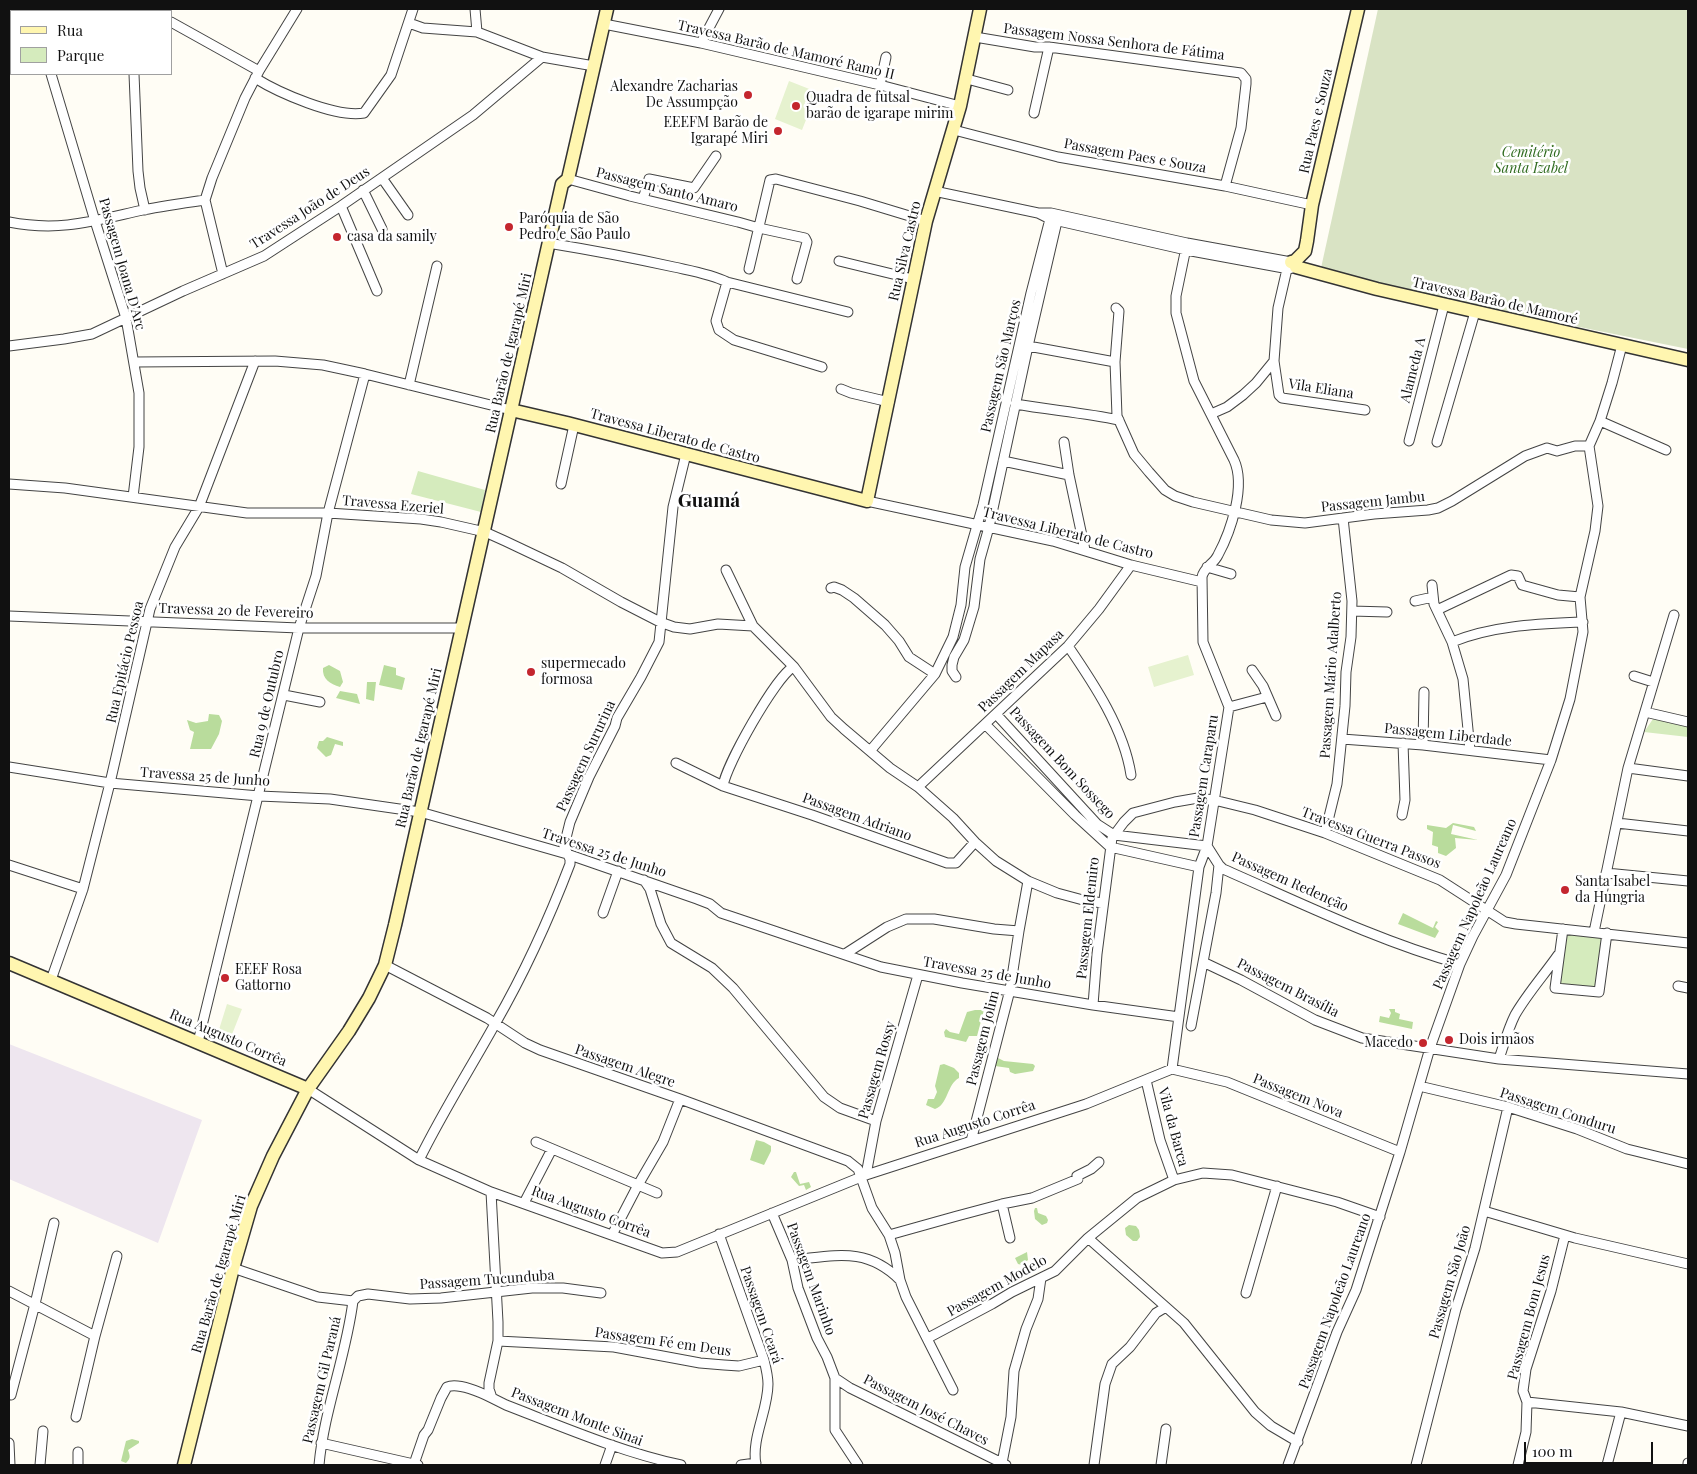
<!DOCTYPE html>
<html>
<head>
<meta charset="utf-8">
<style>
  body { margin:0 }
  #map { position:relative; width:1697px; height:1474px; overflow:hidden; background:#fffdf5; font-family:"Playfair Display",serif }
  canvas { display:block }
  .frame { position:absolute; inset:0; border:10px solid #111; pointer-events:none }
  .legend { position:absolute; left:10px; top:10px; width:162px; height:65px; box-sizing:border-box; background:#fff; border:1px solid #a0a0a0; margin:0; padding:6px 9px; list-style:none; font-size:15px; color:#111 }
  .legend li { display:flex; align-items:center; gap:10px; height:25px }
  .legend b { width:25px; border:1px solid #a0a0a0 }
  .scale { position:absolute; left:1524px; top:1442px; width:129px; height:22px; box-sizing:border-box; border:2px solid #111; border-top:0; padding-left:6px; font-size:15px; line-height:18px; white-space:nowrap; color:#111; -webkit-text-stroke:4px #fff; paint-order:stroke }
</style>
</head>
<body>
<div id="map">
<canvas width="1697" height="1474"></canvas>
<div class="frame"></div>
<ul class="legend">
<li><b style="height:6px;background:#fff6b0"></b>Rua</li>
<li><b style="height:14px;background:#d5ebbd"></b>Parque</li>
</ul>
<div class="scale">100 m</div>
</div>
<script>
const context = document.querySelector('canvas').getContext('2d');
context.lineJoin = 'round';
function fillPath(path, color) { context.fillStyle = color; context.fill(path, 'evenodd'); }
function trace(path, color, width, dash) { context.strokeStyle = color; context.lineWidth = width; context.lineCap = dash ? 'butt' : 'round'; context.setLineDash(dash || []); context.stroke(path); }
function drawText(font, color, halo, rows, align = 'center') {
  context.font = font + ' "Playfair Display",serif'; context.lineWidth = 5; context.setLineDash([]); context.textBaseline = 'middle'; context.strokeStyle = halo; context.fillStyle = color; for (const [text, x, y, turn = 0] of rows) {
    context.save(); context.translate(x, y); context.rotate((+turn || 0) * Math.PI / 180); context.textAlign = isNaN(turn) ? turn : align; if (halo) context.strokeText(text, 0, 0); context.fillText(text, 0, 0); context.restore();
  }
}
fillPath(new Path2D(`
  M 9,1044 L 202,1120 L 158,1243 L 9,1179 Z`), '#eee6ef');
fillPath(new Path2D(`
  M 418,471 L 485,490 L 481,512 L 411,494 Z
  M 1653,719 L 1688,725 L 1688,737 L 1644,732 Z
  M 1566,932 L 1606,937 L 1599,992 L 1559,987 Z`), '#d5ebbd');
fillPath(new Path2D(`
  M 329,665 L 340,671 L 343,682 L 340,687 C 330,684 322,679 323,668 Z
  M 384,665 L 396,668 L 396,675 L 405,678 L 402,690 L 379,685 Z
  M 367,682 L 376,682 L 374,701 L 366,699 Z
  M 340,691 L 357,694 L 360,704 L 336,698 Z
  M 209,714 L 219,715 L 222,721 L 219,734 L 211,749 L 190,749 L 194,732 L 190,730 L 187,720 L 196,723 L 208,721 Z
  M 327,737 L 343,742 L 343,746 L 335,744 L 331,755 L 326,757 L 317,748 L 319,741 L 323,741 Z
  M 1453,823 L 1474,827 L 1476,831 L 1453,825 L 1451,834 L 1478,840 L 1455,838 L 1456,848 L 1446,856 L 1438,853 L 1438,847 L 1432,845 L 1433,832 L 1427,829 L 1427,825 L 1446,828 Z
  M 1403,913 L 1433,928 L 1436,921 L 1438,922 L 1435,927 L 1439,931 L 1435,938 L 1398,924 Z
  M 1389,1009 L 1395,1009 L 1395,1012 L 1400,1014 L 1399,1019 L 1413,1022 L 1412,1029 L 1379,1022 L 1380,1016 L 1389,1018 L 1391,1013 Z
  M 975,1010 L 984,1010 L 977,1036 L 969,1036 L 966,1042 L 945,1037 L 944,1032 L 946,1029 L 950,1032 L 959,1034 L 967,1012 Z
  M 998,1058 L 1004,1061 L 1033,1064 L 1035,1066 L 1033,1071 L 1015,1074 L 1010,1072 L 1009,1068 L 995,1066 Z
  M 944,1064 L 954,1068 L 959,1073 L 959,1078 C 947,1084 948,1105 935,1109 L 926,1105 L 928,1099 L 934,1099 L 937,1092 L 935,1086 L 940,1065 Z
  M 756,1140 L 764,1142 L 771,1146 L 771,1151 L 764,1165 L 750,1160 Z
  M 794,1172 L 796,1172 L 800,1184 L 809,1182 L 811,1187 L 806,1190 L 804,1185 L 799,1186 L 791,1177 Z
  M 1035,1208 L 1037,1208 L 1038,1213 L 1046,1216 L 1048,1220 L 1047,1223 L 1042,1225 L 1035,1219 L 1034,1211 Z
  M 1129,1225 L 1136,1226 L 1139,1230 L 1140,1237 L 1137,1241 L 1133,1241 L 1126,1235 L 1125,1228 Z
  M 1027,1252 L 1028,1260 L 1022,1265 L 1018,1264 L 1015,1258 Z
  M 132,1439 L 139,1441 L 139,1443 L 128,1450 C 130,1456 131,1458 126,1463 L 121,1461 L 126,1441 Z`), '#b9dc9c');
fillPath(new Path2D(`
  M 1378,9 L 1688,9 L 1688,349 L 1446,300 L 1321,268 Z`), '#d9e3c4');
fillPath(new Path2D(`
  M 789,81 L 817,92 L 802,130 L 775,119 Z
  M 1188,655 L 1194,675 L 1154,687 L 1148,667 Z
  M 227,1004 L 242,1009 L 229,1042 L 217,1036 Z`), '#e6f2cf');
const street = new Path2D(`
  M 27,9 L 29,11
  M 140,9 L 144,11
  M 475,9 L 477,32
  M 154,11 L 156,9
  M 171,22 L 259,71
  M 409,23 L 423,28 L 477,32 L 542,57 L 594,66
  M 604,24 L 701,43 L 880,85 L 960,106
  M 975,37 L 1035,47 L 1049,47 L 1241,73 L 1246,79 L 1246,84 L 1241,128 L 1225,186
  M 701,43 L 719,9
  M 51,74 L 95,221 L 126,318 L 139,393 L 139,447 L 133,497
  M 134,74 L 138,171 L 140,188 L 145,210
  M 255,78 C 279,93 336,118 364,113 L 391,75 L 413,9
  M 967,79 L 1008,90
  M 880,85 L 886,57
  M 1034,113 L 1049,47
  M 954,130 L 1058,157 L 1225,186 L 1312,205
  M 382,178 L 408,215
  M 568,179 L 630,196 L 738,222 L 759,228 L 805,238 L 807,242 L 797,279
  M 363,190 L 382,229
  M 934,191 L 1038,213 L 1051,213 L 1187,243 L 1291,262 L 1296,267 L 1289,269 L 1186,250 L 1050,219 L 1038,213
  M 643,199 L 649,179 L 694,188 L 716,156
  M 341,206 L 377,291
  M 9,222 C 60,232 93,221 143,210 C 163,206 184,203 205,200
  M 548,243 C 591,250 633,258 674,267 C 692,271 711,274 727,282 L 848,312
  M 839,261 L 913,279
  M 749,269 L 770,180 L 776,179 L 860,201 L 926,221
  M 223,274 L 205,200 L 212,178 L 245,98 L 259,71 L 297,9
  M 727,282 L 716,321 L 719,330 L 734,340 L 822,367
  M 1116,308 L 1119,311 L 1115,362 L 1117,416 L 1134,454 L 1149,472 L 1165,490 L 1175,496 L 1193,502 L 1271,520 L 1305,523 L 1374,514 L 1428,510 L 1438,508 L 1452,501 L 1525,456 L 1547,448 L 1557,451 L 1575,446 L 1589,446
  M 9,346 L 64,339 L 92,334 L 183,291 L 264,256 L 341,206 L 473,115 L 542,57
  M 1028,346 L 1115,362
  M 1274,361 L 1279,395 L 1282,398 L 1365,410
  M 134,362 L 275,361 L 323,365 L 365,374 L 511,410
  M 409,385 L 437,266
  M 841,389 L 851,393 L 889,402
  M 1015,404 C 1050,410 1085,413 1119,420
  M 1211,414 L 1227,407 L 1243,395 L 1256,383 L 1274,361 L 1278,308 L 1287,269
  M 1600,421 L 1666,450
  M 1409,441 L 1444,305
  M 1064,442 L 1069,475 L 1085,550
  M 1437,442 L 1475,312
  M 1003,461 L 1069,475
  M 9,484 L 65,488 L 247,513 L 328,513 L 421,519 L 441,522 L 485,532 L 505,541 L 562,568 L 621,602 L 660,622 L 674,627 L 690,629 L 718,624 L 753,626
  M 561,484 L 574,425
  M 867,501 L 1053,541 L 1131,565 L 1202,582
  M 1207,567 L 1231,574
  M 726,570 L 753,626 L 794,667 L 831,717 L 844,729 L 890,768 L 918,787 L 953,818 L 975,842 L 996,861 L 1028,881 L 1057,893 L 1083,900 L 1102,903
  M 1432,585 L 1434,604 L 1452,642 L 1463,679 L 1470,750
  M 831,588 L 834,587 L 842,590 L 854,598 L 885,625 L 899,641 L 909,657 L 935,674
  M 1415,601 L 1433,597
  M 1437,610 L 1511,575 L 1518,576 L 1522,585 L 1558,595 L 1580,597
  M 1352,611 L 1387,612
  M 9,616 L 299,628 L 462,628
  M 1452,642 C 1494,625 1539,624 1583,622
  M 1068,646 C 1094,684 1124,729 1131,775
  M 1252,670 L 1263,686 L 1276,716
  M 1634,676 L 1653,682
  M 956,677 L 952,671 L 952,665 L 954,657 L 964,640 L 974,607 L 980,559 L 989,527 L 1028,346 L 1058,217
  M 284,695 L 320,702
  M 1229,707 L 1267,697
  M 1645,712 L 1688,722
  M 996,714 L 1097,824 L 1114,835 L 1207,846 L 1219,865 L 1223,869 C 1301,903 1378,941 1460,964
  M 985,724 L 1075,815 L 1110,847 L 1199,867
  M 1342,739 L 1423,745 L 1551,760
  M 1423,745 L 1424,692
  M 870,751 L 935,674 L 953,637 L 961,605 L 965,567 L 983,505 L 1031,293 L 1051,215
  M 676,763 L 723,786 L 812,815 L 947,863 L 956,863 L 975,842
  M 9,767 L 110,783 L 259,796 L 330,799 L 420,812 L 567,854 L 697,899 L 710,904 L 721,913 L 881,967 L 962,983 L 1093,1005 L 1179,1017
  M 1628,768 L 1688,776
  M 723,786 C 726,765 775,678 793,667
  M 918,787 L 1068,646 L 1099,609 L 1131,565
  M 1402,815 L 1405,800 L 1403,743
  M 1617,823 L 1688,831
  M 1325,833 L 1337,784 L 1345,706 L 1346,672 L 1351,637 L 1352,601 L 1343,518
  M 9,865 L 83,889
  M 1606,873 L 1688,881
  M 644,880 L 650,889 L 661,924 L 671,943 L 712,968 L 733,988 L 824,1097 L 840,1108 L 876,1121
  M 603,913 L 618,871
  M 1563,929 L 1555,988 L 1599,992 L 1607,933
  M 1594,932 L 1628,768 L 1674,615
  M 845,954 L 887,927 L 906,919 L 934,919 L 994,929 L 1019,931
  M 1203,962 L 1241,980 L 1315,1020 L 1362,1038 L 1499,1059 L 1688,1074
  M 385,965 L 487,1018 L 525,1043 L 540,1050 L 680,1099 L 840,1158 L 848,1161 L 858,1169 L 872,1208 L 889,1235 L 895,1253 L 900,1280 L 906,1297 L 953,1390
  M 51,980 L 83,889 L 110,783 L 150,609 L 175,547 L 199,507 L 255,361
  M 1678,986 L 1688,988
  M 1093,1005 L 1097,954 L 1112,838 L 1124,822 L 1133,813 L 1175,802 L 1198,798 L 1214,800 L 1255,810 L 1325,833 L 1440,880 L 1505,922 L 1516,924 L 1688,943
  M 1191,1026 L 1216,893 L 1219,865
  M 198,1042 L 299,628 L 316,576 L 328,513 L 365,374
  M 1499,1059 C 1504,1044 1508,1029 1515,1015 C 1527,994 1544,975 1558,955
  M 1172,1069 L 1199,867 L 1207,846 L 1229,707 L 1203,642 L 1202,577 C 1204,567 1214,564 1218,555 C 1231,531 1246,486 1234,460 L 1194,381 L 1176,313 L 1176,296 L 1187,243
  M 1146,1080 L 1160,1140 L 1174,1180
  M 1419,1086 L 1508,1107 L 1577,1129 L 1627,1149 L 1688,1164
  M 308,1089 L 419,1160 L 491,1192 L 662,1253 L 677,1252 L 866,1175 L 1086,1104 L 1172,1069 L 1227,1082 L 1400,1152
  M 971,1141 L 1010,990 L 1019,931 L 1028,881
  M 536,1142 L 657,1193
  M 419,1160 C 442,1113 470,1069 495,1024 C 525,972 549,919 570,864 L 570,859 L 564,846 L 570,822 L 589,777 L 615,726 L 617,718 L 641,677 L 659,642 L 673,507 L 686,454
  M 866,1175 L 876,1121 L 918,975
  M 491,1192 L 498,1322 L 498,1341 L 489,1383 L 489,1389 L 492,1398 L 506,1405 C 563,1427 621,1452 681,1465
  M 524,1203 L 552,1149
  M 1002,1204 L 1010,1238
  M 1484,1211 L 1575,1238 L 1688,1264
  M 772,1213 L 792,1260 L 798,1288 L 817,1338 L 827,1357 L 835,1378 L 835,1430 L 858,1465
  M 719,1234 L 764,1360 C 766,1368 768,1376 768,1384 C 768,1411 751,1438 756,1465
  M 612,1235 L 638,1185 L 663,1142 L 680,1099
  M 889,1235 L 957,1216 L 1002,1204 L 1032,1198 L 1078,1179 L 1077,1176 L 1091,1169 L 1099,1162
  M 1088,1238 L 1184,1323 L 1255,1412 L 1271,1426 L 1298,1442
  M 792,1260 C 835,1256 866,1246 900,1280
  M 233,1268 L 318,1297 L 353,1301 L 358,1296 L 368,1294 L 410,1299 L 441,1298 L 532,1288 L 563,1288 L 601,1293
  M 9,1291 L 95,1336
  M 1246,1293 L 1277,1186
  M 928,1338 L 992,1304 L 1012,1292 L 1055,1271 L 1088,1238 L 1137,1198 L 1174,1180 L 1203,1173 L 1232,1175 L 1337,1202 L 1380,1217
  M 498,1341 L 614,1347 L 700,1363 L 724,1365 L 739,1366 L 764,1360
  M 835,1378 L 850,1388 L 1006,1465
  M 11,1395 L 35,1304 L 54,1223
  M 1527,1402 L 1621,1412 L 1688,1426
  M 76,1417 L 95,1336 L 117,1256
  M 9,1443 L 10,1465
  M 321,1443 L 418,1465
  M 78,1452 L 78,1465
  M 1002,1463 L 1011,1417 L 1014,1371 L 1026,1329 L 1038,1299 L 1041,1278
  M 414,1464 L 424,1435 L 428,1430 L 441,1398 L 447,1387 C 458,1382 482,1393 492,1398
  M 40,1465 L 43,1431
  M 319,1465 C 324,1410 346,1357 353,1301
  M 605,1465 L 612,1445
  M 741,1465 L 756,1463
  M 1094,1465 L 1105,1384 L 1112,1364 L 1130,1347 L 1156,1313 L 1166,1307
  M 1161,1465 L 1166,1429
  M 1288,1465 L 1337,1332 L 1356,1290 L 1400,1152 L 1430,1048 L 1460,964 L 1473,936 L 1506,875 L 1551,760 L 1570,699 L 1583,632 L 1580,597 L 1595,531 L 1598,506 L 1589,446 L 1600,421 L 1612,383 L 1622,345
  M 1416,1465 L 1456,1309 L 1475,1248 L 1508,1107
  M 1518,1465 L 1526,1432 L 1527,1402 L 1523,1391 L 1526,1369 L 1551,1291 L 1565,1235
  M 1607,1465 L 1621,1412
  M 1688,1465 L 1688,1463`);
const secondary = new Path2D(`
  M 1291,262 L 1295,261 L 1305,251 L 1307,241 L 1312,205 L 1358,9
  M 1296,267 L 1377,289 L 1688,360
  M 511,410 L 567,423 L 867,501 L 926,221 L 960,106 L 980,9
  M 9,963 L 308,1089
  M 184,1465 L 233,1268 L 251,1206 L 273,1156 L 308,1089 L 349,1031 L 369,998 L 385,965 L 395,925 L 562,184 L 568,179 L 607,9`);
trace(street, '#444', 11);
trace(secondary, '#333', 15);
trace(street, '#fff', 9);
trace(secondary, '#fff6b0', 12);
for (const [x, y, r, color] of [
  [748,95,5,"#c4262e"],
  [796,106,5,"#c4262e"],
  [778,131,5,"#c4262e"],
  [509,227,5,"#c4262e"],
  [337,237,5,"#c4262e"],
  [531,672,5,"#c4262e"],
  [1565,890,5,"#c4262e"],
  [225,978,5,"#c4262e"],
  [1449,1040,5,"#c4262e"],
  [1423,1043,5,"#c4262e"]
]) { const dot = new Path2D(); dot.arc(x, y, r, 0, 2 * Math.PI); context.fillStyle = color; context.fill(dot); trace(dot, '#fff', 2); }
drawText('14px', '#111', '#fff', [
  ["Passagem Nossa Senhora de Fátima",1114,42,7],
  ["Travessa Barão de Mamoré Ramo II",786,50,13],
  ["Rua Paes e Souza",1316,121,-77],
  ["Passagem Paes e Souza",1135,156,10],
  ["Passagem Santo Amaro",667,190,14],
  ["Travessa João de Deus",310,208,-33],
  ["Rua Silva Castro",905,251,-77],
  ["Passagem Joana D’Arc",122,264,74],
  ["Travessa Barão de Mamoré",1495,301,13],
  ["Rua Barão de Igarapé Miri",509,353,-77],
  ["Passagem São Marços",1001,366,-77],
  ["Alameda A",1413,370,-76],
  ["Vila Eliana",1321,389,9],
  ["Travessa Liberato de Castro",675,436,15],
  ["Passagem Jambu",1373,502,-6],
  ["Travessa Ezeriel",393,505,5],
  ["Travessa Liberato de Castro",1068,533,14],
  ["Travessa 20 de Fevereiro",236,611,2],
  ["Rua Epitácio Pessoa",125,662,-77],
  ["Passagem Mapasa",1021,671,-44],
  ["Passagem Mário Adalberto",1331,675,-86],
  ["Rua 9 de Outubro",267,704,-77],
  ["Passagem Liberdade",1448,735,6],
  ["Rua Barão de Igarapé Miri",419,748,-77],
  ["Passagem Sururina",586,756,-65],
  ["Passagem Bom Sossego",1062,763,47],
  ["Passagem Caraparu",1204,776,-81],
  ["Travessa 25 de Junho",205,777,4],
  ["Passagem Adriano",857,817,20],
  ["Travessa Guerra Passos",1371,838,21],
  ["Travessa 25 de Junho",604,853,18],
  ["Passagem Redenção",1290,882,24],
  ["Passagem Napoleão Laureano",1475,904,-66],
  ["Passagem Eldemiro",1088,918,-84],
  ["Travessa 25 de Junho",987,973,10],
  ["Passagem Brasília",1288,988,27],
  ["Rua Augusto Corrêa",228,1038,23],
  ["Passagem Jolim",983,1038,-76],
  ["Passagem Alegre",625,1066,19],
  ["Passagem Rossy",877,1070,-74],
  ["Passagem Nova",1298,1096,22],
  ["Passagem Conduru",1558,1111,18],
  ["Rua Augusto Corrêa",975,1124,-18],
  ["Vila da Barca",1173,1127,75],
  ["Rua Augusto Corrêa",591,1212,20],
  ["Rua Barão de Igarapé Miri",219,1274,-74],
  ["Passagem Marinho",811,1279,70],
  ["Passagem Tucunduba",487,1280,-4],
  ["Passagem São João",1450,1282,-74],
  ["Passagem Modelo",997,1286,-29],
  ["Passagem Napoleão Laureano",1335,1301,-70],
  ["Passagem Ceará",761,1315,71],
  ["Passagem Bom Jesus",1529,1317,-75],
  ["Passagem Fé em Deus",663,1342,8],
  ["Passagem Gil Paraná",322,1380,-77],
  ["Passagem José Chaves",926,1410,27],
  ["Passagem Monte Sinai",577,1417,21]
]);
drawText('14px', '#111', '#fff', [
  ["Alexandre Zacharias",738,87,"right"],
  ["De Assumpção",738,103,"right"],
  ["Quadra de futsal",806,98],
  ["barão de igarape mirim",806,114],
  ["EEEFM Barão de",768,123,"right"],
  ["Igarapé Miri",768,139,"right"],
  ["Paróquia de São",519,219],
  ["Pedro e São Paulo",519,235],
  ["casa da samily",347,237],
  ["supermecado",541,664],
  ["formosa",541,680],
  ["Santa Isabel",1575,882],
  ["da Hungria",1575,898],
  ["EEEF Rosa",235,970],
  ["Gattorno",235,986],
  ["Dois irmãos",1459,1040],
  ["Macedo",1413,1043,"right"]
], 'left');
drawText('italic 14px', '#2f6b1f', '#fff', [
  ["Cemitério",1531,153],
  ["Santa Izabel",1531,169]
]);
drawText('bold 19px', '#111', '#fff', [
  ["Guamá",709,501]
]);
</script>
</body>
</html>
